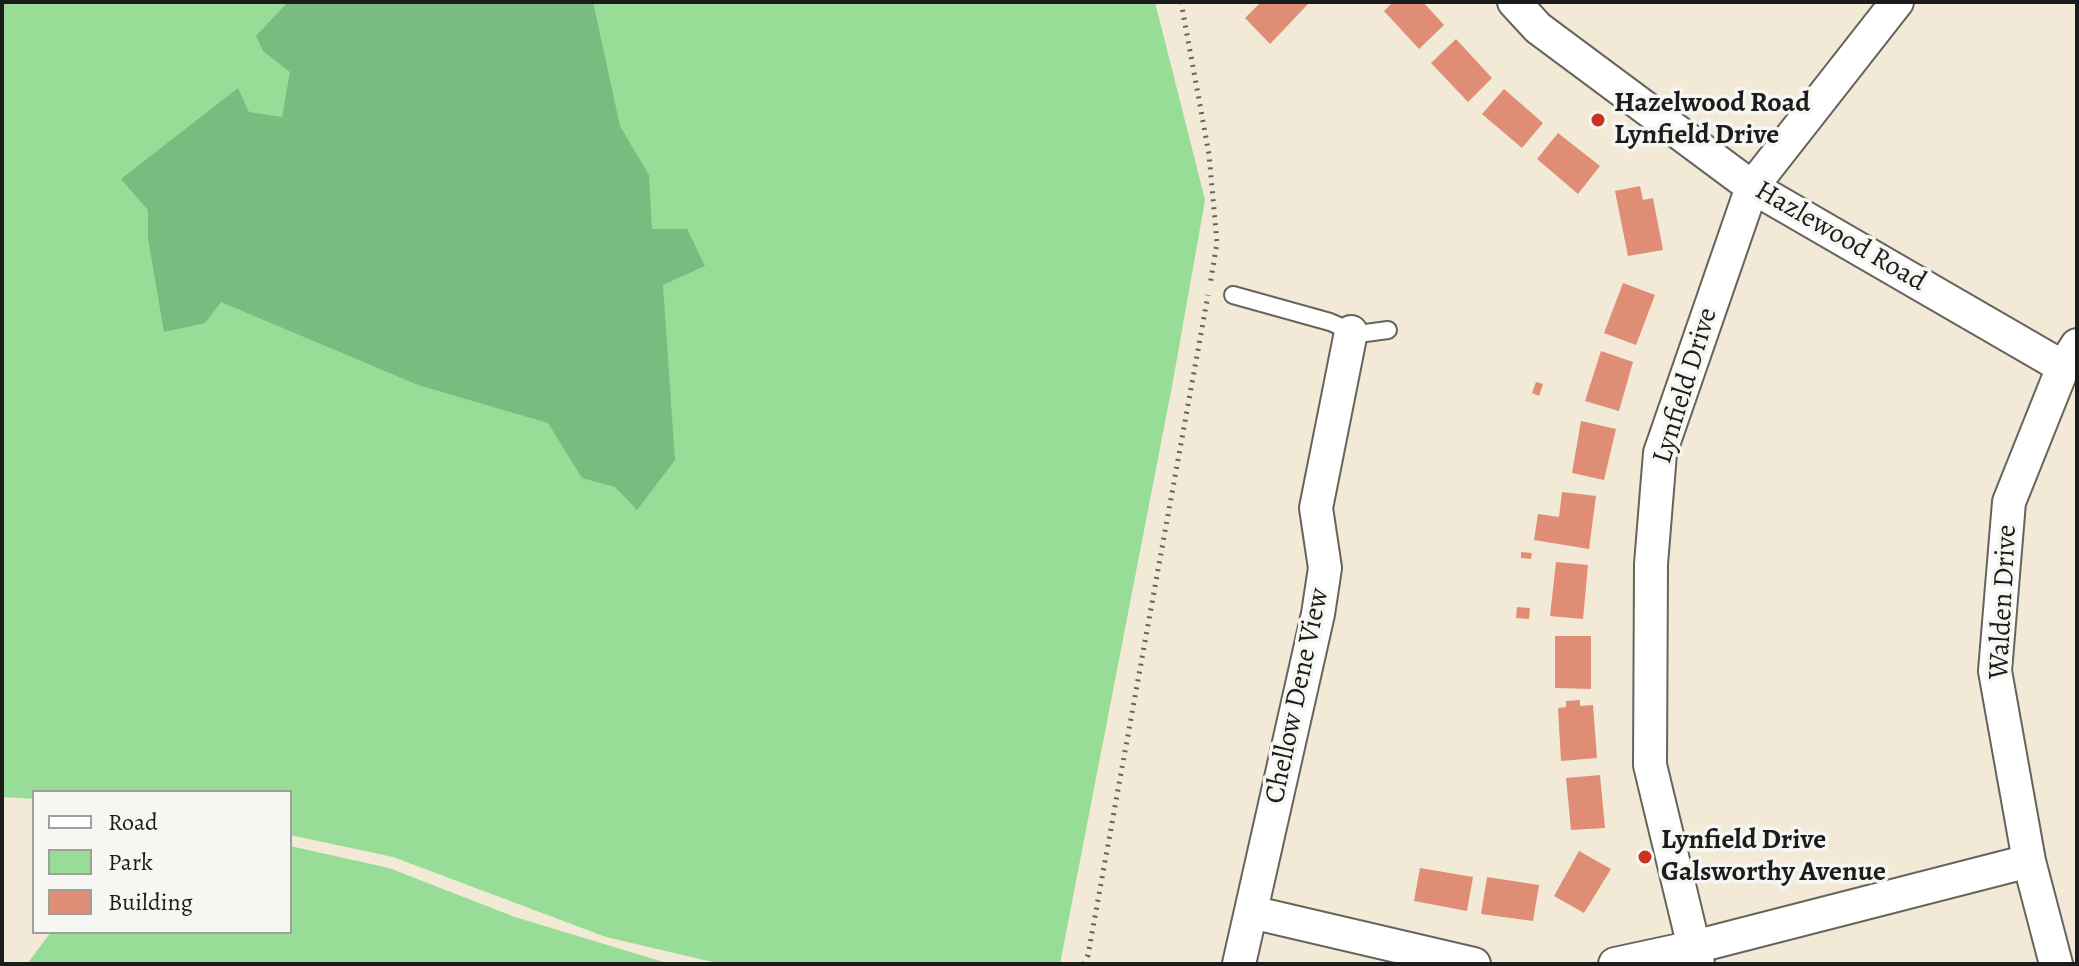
<!DOCTYPE html>
<html>
<head>
<meta charset="utf-8">
<style>
  body { margin:0 }
  #map { position:relative; width:2079px; height:966px; overflow:hidden; background:#f3e9d7; font-family:Alegreya,serif }
  canvas { display:block }
  .frame { position:absolute; inset:0; border:4px solid #1c1c1c; pointer-events:none }
  .legend { position:absolute; left:32px; top:790px; width:260px; height:144px; box-sizing:border-box; background:#f6f6f2; border:2px solid #9f9f9c; margin:0; padding:10px 14px; list-style:none; font-size:24px; color:#1c1c1c }
  .legend li { display:flex; align-items:center; gap:16px; height:40px }
  .legend b { width:40px; border:2px solid #9f9f9c }
</style>
</head>
<body>
<div id="map">
<canvas width="2079" height="966"></canvas>
<div class="frame"></div>
<ul class="legend">
<li><b style="height:10px;background:#fff"></b>Road</li>
<li><b style="height:22px;background:#97dd97"></b>Park</li>
<li><b style="height:22px;background:#df8e75"></b>Building</li>
</ul>
</div>
<script>
const context = document.querySelector('canvas').getContext('2d');
context.lineJoin = 'round';
function fillPath(path, color) { context.fillStyle = color; context.fill(path, 'evenodd'); }
function trace(path, color, width, dash) { context.strokeStyle = color; context.lineWidth = width; context.lineCap = dash ? 'butt' : 'round'; context.setLineDash(dash || []); context.stroke(path); }
function drawText(font, color, halo, rows, align = 'center') {
  context.font = font + ' Alegreya,serif'; context.lineWidth = 7; context.setLineDash([]); context.textBaseline = 'middle'; context.strokeStyle = halo; context.fillStyle = color; for (const [text, x, y, turn = 0] of rows) {
    context.save(); context.translate(x, y); context.rotate((+turn || 0) * Math.PI / 180); context.textAlign = isNaN(turn) ? turn : align; if (halo) context.strokeText(text, 0, 0); context.fillText(text, 0, 0); context.restore();
  }
}
fillPath(new Path2D(`
  M 2,2 L 1155,2 L 1205,200 L 1173,381 L 1060,964 L 721,964 L 606,937 L 393,857 L 290,835 L 290,792 L 34,792 L 34,799 L 2,797 Z
  M 290,846 L 389,868 L 515,917 L 670,964 L 27,964 L 51,932 L 290,932 Z`), '#97dd97');
fillPath(new Path2D(`
  M 288,2 L 593,2 L 620,126 L 649,175 L 652,229 L 687,229 L 705,266 L 663,285 L 675,460 L 637,510 L 615,487 L 582,478 L 548,423 L 418,385 L 221,302 L 205,323 L 164,332 L 148,238 L 148,210 L 121,179 L 238,88 L 249,112 L 282,117 L 290,72 L 263,51 L 256,36 Z`), '#79bc80');
fillPath(new Path2D(`
  M 1261,2 L 1310,2 L 1270,44 L 1245,18 Z
  M 1393,2 L 1423,2 L 1444,25 L 1419,49 L 1384,11 Z
  M 1456,39 L 1492,78 L 1468,102 L 1431,63 Z
  M 1504,89 L 1543,123 L 1522,148 L 1482,114 Z
  M 1558,133 L 1600,166 L 1578,194 L 1537,159 Z
  M 1640,186 L 1643,200 L 1653,198 L 1663,250 L 1628,256 L 1615,191 Z
  M 1623,283 L 1655,295 L 1636,345 L 1604,333 Z
  M 1601,351 L 1633,362 L 1619,411 L 1585,401 Z
  M 1536,382 L 1543,384 L 1539,396 L 1532,393 Z
  M 1581,421 L 1616,429 L 1604,480 L 1572,473 Z
  M 1562,492 L 1596,496 L 1589,549 L 1534,540 L 1538,514 L 1559,517 Z
  M 1521,552 L 1532,553 L 1531,559 L 1521,558 Z
  M 1556,562 L 1588,565 L 1583,619 L 1550,616 Z
  M 1517,607 L 1530,608 L 1529,619 L 1516,618 Z
  M 1555,636 L 1591,636 L 1591,689 L 1555,688 Z
  M 1580,700 L 1580,706 L 1593,705 L 1597,758 L 1561,761 L 1558,708 L 1566,707 L 1566,701 Z
  M 1600,775 L 1605,828 L 1571,830 L 1566,778 Z
  M 1579,851 L 1611,869 L 1584,913 L 1554,896 Z
  M 1420,868 L 1473,877 L 1467,911 L 1414,901 Z
  M 1487,877 L 1539,885 L 1533,921 L 1481,914 Z`), '#df8e75');
const service = new Path2D(`
  M 1233,295 L 1330,322 L 1358,334 L 1388,330`);
const minor = new Path2D(`
  M 1514,2 L 1538,28 L 1752,187 L 2063,367
  M 1251,912 L 1474,964
  M 1239,964 L 1318,614 L 1325,568 L 1316,508 L 1351,332
  M 1615,964 L 1694,947 L 2029,861
  M 1698,964 L 1650,765 L 1651,564 L 1660,453 L 1752,187 L 1897,2
  M 2056,964 L 2029,861 L 1995,671 L 2009,502 L 2063,367 L 2077,345`);
trace(service, '#67645d', 20);
trace(minor, '#67645d', 36);
trace(new Path2D(`
  M 1181,2 L 1209,154 L 1217,243 L 1210,285
  M 1084,964 L 1088,955 L 1208,295`), '#67645d', 5, [2, 6]);
trace(service, '#fff', 16);
trace(minor, '#fff', 32);
for (const [x, y, r, color] of [
  [1598,120,8,"#c8321e"],
  [1645,857,8,"#c8321e"]
]) { const dot = new Path2D(); dot.arc(x, y, r, 0, 2 * Math.PI); context.fillStyle = color; context.fill(dot); trace(dot, '#f6f6f2', 3); }
drawText('bold 28px', '#1c1c1c', '#f6f6f2', [
  ["Hazelwood Road",1614,104],
  ["Lynfield Drive",1614,136],
  ["Lynfield Drive",1661,841],
  ["Galsworthy Avenue",1661,873]
], 'left');
drawText('28px', '#1c1c1c', '#f6f6f2', [
  ["Hazlewood Road",1840,237,30],
  ["Lynfield Drive",1686,386,-73],
  ["Walden Drive",2004,602,-87],
  ["Chellow Dene View",1298,696,-78]
]);
</script>
</body>
</html>
